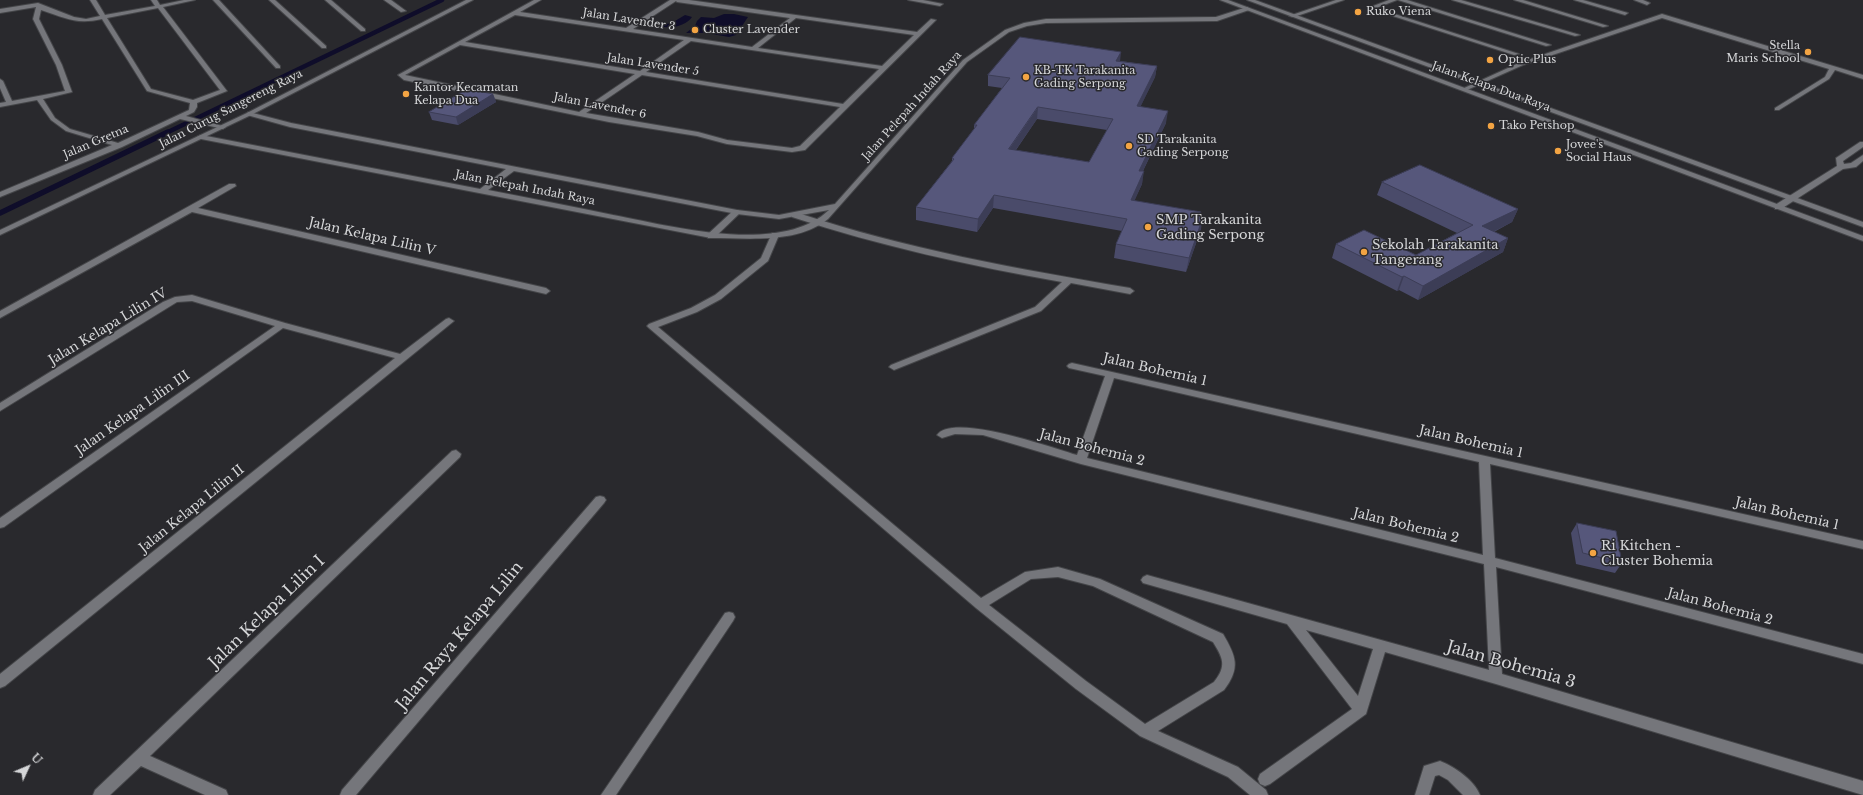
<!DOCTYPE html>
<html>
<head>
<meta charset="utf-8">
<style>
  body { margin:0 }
  #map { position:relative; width:1863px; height:795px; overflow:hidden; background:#29292d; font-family:"Libre Baskerville",serif }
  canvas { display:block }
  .north { position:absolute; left:8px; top:747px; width:40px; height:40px; -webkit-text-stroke:3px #29292d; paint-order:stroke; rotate:46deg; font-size:11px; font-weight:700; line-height:16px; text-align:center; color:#d5d6d8 }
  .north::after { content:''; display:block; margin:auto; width:14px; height:18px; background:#d5d6d8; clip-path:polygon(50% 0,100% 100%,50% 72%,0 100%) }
</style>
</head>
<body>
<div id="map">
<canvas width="1863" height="795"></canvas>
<div class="north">U</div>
</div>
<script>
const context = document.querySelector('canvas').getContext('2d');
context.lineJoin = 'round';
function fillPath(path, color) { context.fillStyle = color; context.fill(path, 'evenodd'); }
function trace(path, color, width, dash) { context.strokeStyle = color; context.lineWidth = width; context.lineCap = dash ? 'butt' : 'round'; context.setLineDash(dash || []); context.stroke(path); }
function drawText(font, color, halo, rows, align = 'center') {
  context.font = font + ' "Libre Baskerville",serif'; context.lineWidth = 3; context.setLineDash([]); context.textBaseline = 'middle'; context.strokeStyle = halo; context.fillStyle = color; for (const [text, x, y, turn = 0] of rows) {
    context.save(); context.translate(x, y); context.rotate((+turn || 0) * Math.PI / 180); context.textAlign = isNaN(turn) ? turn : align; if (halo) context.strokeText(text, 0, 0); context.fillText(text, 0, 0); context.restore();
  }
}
fillPath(new Path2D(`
  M 724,14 L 734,14 L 748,17 L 736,35 L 729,37 L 706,33 L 686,33 L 695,26 L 697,21 L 701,17 L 714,18 Z
  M 685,15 L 692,17 C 687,25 670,30 661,26 L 675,21 Z`), '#0f0d2a');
trace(new Path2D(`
  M 166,133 L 442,0`), '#0f0d2a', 4.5);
trace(new Path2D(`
  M 0,213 L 168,132`), '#0f0d2a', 5.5);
const minor = new Path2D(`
  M 90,0 L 96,0 L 105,15 L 155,6 L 151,0 L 157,0 L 160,5 L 184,0 L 195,0 L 163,7 L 227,91 L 197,103 L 197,107 L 194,112 L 186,116 L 226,127 L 223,129 L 180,119 L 122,147 L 0,197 L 0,192 L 112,145 L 66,131 L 51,120 L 37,100 L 0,107 L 0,103 L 6,102 L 0,88 L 0,79 L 3,81 L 12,101 L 65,91 L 56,65 L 33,19 L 36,7 L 0,13 L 0,9 L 38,3 L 74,17 L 86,19 L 100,16 ZM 158,8 L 220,90 L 193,100 L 151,89 L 107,18 ZM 41,10 C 66,18 76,25 102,19 L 147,91 L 190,103 L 189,110 L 118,143 L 70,129 L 55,118 L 43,99 L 72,92 L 62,65 L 39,19 Z
  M 213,0 L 219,0 L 280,66 L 280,68 L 276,68 Z
  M 269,0 L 275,0 L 326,46 L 326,48 L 322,48 Z
  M 325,0 L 331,0 L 365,29 L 365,31 L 361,31 Z
  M 384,0 L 391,0 L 406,11 L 401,12 Z
  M 534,0 L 541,0 L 520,12 L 626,28 L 670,0 L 689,0 L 917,32 L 931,19 L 936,20 L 805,150 L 792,152 L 727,144 L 697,136 L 609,122 L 404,80 L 398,75 ZM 676,1 L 677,2 L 790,18 L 752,47 L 633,29 ZM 515,15 L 684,40 L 640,71 L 465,42 ZM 796,18 L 914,35 L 882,66 L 758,48 ZM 691,41 L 879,69 L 843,104 L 646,72 ZM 460,45 L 635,74 L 579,112 L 405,75 ZM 642,75 L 840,107 L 800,146 L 792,148 L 727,140 L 698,132 L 586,113 Z
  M 908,0 L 923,0 L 943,4 L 940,6 Z
  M 1389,0 L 1397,0 L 1376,8 L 1519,54 L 1514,55 L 1368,8 Z
  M 1398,0 L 1407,0 L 1551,45 L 1546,46 Z
  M 1452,0 L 1461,0 L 1580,35 L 1575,36 Z
  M 1514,0 L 1523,0 L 1608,26 L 1603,27 Z
  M 1574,0 L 1583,0 L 1628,13 L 1625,15 Z
  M 1634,0 L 1643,0 L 1650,3 L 1647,5 Z
  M 1662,14 L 1863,75 L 1863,79 L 1835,70 L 1829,79 L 1779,110 L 1775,110 L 1775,108 L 1825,77 L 1829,69 L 1662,18 L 1523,65 L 1467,90 L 1462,89 L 1519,63 Z
  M 1860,142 L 1863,142 L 1863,147 L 1843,161 L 1844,164 L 1851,163 L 1863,155 L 1863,161 L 1856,167 L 1843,169 L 1781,209 L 1775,209 L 1775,205 L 1837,166 L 1836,158 Z
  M 229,184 L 235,184 L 236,186 L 198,208 L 546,288 L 550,291 L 546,294 L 192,212 L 0,318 L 0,311 Z
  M 734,210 L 737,210 L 741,212 L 714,238 L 708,238 L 708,234 Z
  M 792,213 L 798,213 C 906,249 1018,269 1130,288 L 1134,291 L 1130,294 L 1071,283 L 1041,311 L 894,370 L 889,367 L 891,365 L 1035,307 L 1062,282 C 971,266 880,246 792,217 Z
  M 772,233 L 775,233 L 779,235 L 768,261 L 721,299 L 697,312 L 658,327 L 981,598 L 1025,572 L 1058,567 L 1100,579 L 1223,634 C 1236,656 1241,668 1224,690 L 1158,731 L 1238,767 L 1266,790 L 1268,795 L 1250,795 L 1228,777 L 1140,736 L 1076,689 L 976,608 L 649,328 L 647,326 L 649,324 L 691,308 L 715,295 L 761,258 ZM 1058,577 L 1093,586 L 1213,642 C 1223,658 1227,666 1214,682 L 1145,724 L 1086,681 L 989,605 L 1031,579 Z
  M 192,295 L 285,323 L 400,354 L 446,319 L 449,318 L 454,321 L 5,686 L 0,688 L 0,674 L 395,358 L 283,328 L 4,527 L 0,528 L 0,518 L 275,326 L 192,301 L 177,302 L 0,411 L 0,403 L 163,302 L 175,297 Z
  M 1072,363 L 1863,541 L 1863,549 L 1490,464 L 1495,558 L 1863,654 L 1863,664 L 1496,567 L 1502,674 L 1863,781 L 1863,795 L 1496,684 L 1385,652 L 1366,714 L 1270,784 L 1265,786 L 1260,784 L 1258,779 L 1260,774 L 1352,709 L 1287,624 L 1143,583 L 1141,580 L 1143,577 L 1147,575 L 1489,670 L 1484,564 L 1081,464 L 983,435 L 955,434 L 942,438 L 937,435 C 952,412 1053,448 1077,455 L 1105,376 L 1069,368 L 1067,366 L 1069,364 ZM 1114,378 L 1479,462 L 1483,555 L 1087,458 ZM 1306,630 L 1373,649 L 1358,696 Z
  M 456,450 L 461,454 L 460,457 L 150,756 L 226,790 L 228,795 L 205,795 L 141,766 L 110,795 L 93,795 L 95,790 L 452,451 Z
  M 600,496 L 604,497 L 606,500 L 604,503 L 356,795 L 340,795 L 342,790 L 596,497 Z
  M 729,612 L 733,613 L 735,617 L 733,621 L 616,795 L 601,795 L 725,613 Z
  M 1440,761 C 1455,767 1474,780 1480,795 L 1463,795 L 1448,780 L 1439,775 L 1435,776 L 1429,795 L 1415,795 L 1424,766 Z`);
const tertiary = new Path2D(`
  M 1336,0 L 1344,0 L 1294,17 L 1289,16 Z
  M 1247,7 L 1250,9 L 1249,10 L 1217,21 L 1046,23 L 1027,26 L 1009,32 L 967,62 L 828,219 C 797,244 749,238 711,238 L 201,139 L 197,137 L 201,135 L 480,189 L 506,169 L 290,127 L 247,115 L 247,113 L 249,112 L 291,123 L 737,210 L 779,215 L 835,204 L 963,60 L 1005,30 L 1024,23 L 1046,19 L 1216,17 ZM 514,171 L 737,214 L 779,219 L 829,210 C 781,256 671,226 613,215 C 571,206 529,198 488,190 Z`);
const secondary = new Path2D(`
  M 466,0 L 473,0 L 251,115 L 0,235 L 0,230 L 247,113 Z
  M 1220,0 L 1228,0 L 1863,236 L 1863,241 Z
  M 1247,0 L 1255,0 L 1863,222 L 1863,227 Z`);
trace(minor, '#444548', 2);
trace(tertiary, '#444548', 2);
trace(secondary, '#444548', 2);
fillPath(minor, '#75767b');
fillPath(tertiary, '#75767b');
fillPath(secondary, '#75767b');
fillPath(new Path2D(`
  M 1120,61 L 1157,66 L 1155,77 L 1140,107 L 1166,123 L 1143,171 L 1142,184 L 1134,201 L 1201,212 L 1200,216 L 1201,229 L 1186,272 L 1114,258 L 1116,244 L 1122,231 L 993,208 L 977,232 L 916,220 L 916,207 L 952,161 L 952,158 L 974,129 L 974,125 L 1002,88 L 988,86 L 988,75 ZM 1037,119 L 1107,130 L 1089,162 L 1016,150 Z
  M 493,94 L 496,102 L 458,125 L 432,120 L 429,112 Z
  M 1382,182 L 1518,209 L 1512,222 L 1494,232 L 1508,238 L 1503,252 L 1418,300 L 1399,290 L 1397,291 L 1332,258 L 1336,244 L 1416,255 L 1457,233 L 1377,195 Z
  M 1577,523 L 1622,563 L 1615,573 L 1576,564 L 1571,533 Z`), '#4a4b6a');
fillPath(new Path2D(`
  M 1121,52 L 1120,62 L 1116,61 Z
  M 1157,66 L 1155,77 L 1135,118 L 1137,106 Z
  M 493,94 L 496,102 L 458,125 L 456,117 Z
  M 1038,107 L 1037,119 L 1008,161 L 1009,149 Z
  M 1168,111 L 1166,123 L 1137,183 L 1139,171 Z
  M 1144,171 L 1142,184 L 1129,213 L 1131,200 Z
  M 994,195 L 993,208 L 977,232 L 978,219 Z
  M 1518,209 L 1512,222 L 1477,240 L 1482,226 Z
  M 1203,217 L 1201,229 L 1186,272 L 1189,258 Z
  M 1508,238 L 1503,252 L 1418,300 L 1423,286 Z
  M 1404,276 L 1399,290 L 1397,291 L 1402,277 Z`), '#3c3d56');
const building = new Path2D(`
  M 1020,37 L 1121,52 L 1116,61 L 1157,66 L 1137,106 L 1168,111 L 1139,171 L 1144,171 L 1131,200 L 1201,212 L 1200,216 L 1203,217 L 1189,258 L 1116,244 L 1127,219 L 994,195 L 978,219 L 916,207 L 954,159 L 952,158 L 977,125 L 974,125 L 1010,78 L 988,75 ZM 1038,107 L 1113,119 L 1089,162 L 1009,149 Z
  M 467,89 L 493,94 L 456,117 L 429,112 Z
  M 1420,165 L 1518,209 L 1482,226 L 1508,238 L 1423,286 L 1404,276 L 1402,277 L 1336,244 L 1364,230 L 1416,255 L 1473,225 L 1382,182 Z
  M 1577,523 L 1616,531 L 1622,563 L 1583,553 Z`);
fillPath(building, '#56577b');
trace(building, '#3c3d56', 1);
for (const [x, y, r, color] of [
  [1358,12,4,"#f3a443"],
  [695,30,4,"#f3a443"],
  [1808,52,4,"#f3a443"],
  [1490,60,4,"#f3a443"],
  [1026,77,4,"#f3a443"],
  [406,94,4,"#f3a443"],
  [1491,126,4,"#f3a443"],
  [1129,146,4,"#f3a443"],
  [1558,151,4,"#f3a443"],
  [1148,227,4,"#f3a443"],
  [1364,252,4,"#f3a443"],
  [1593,553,4,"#f3a443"]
]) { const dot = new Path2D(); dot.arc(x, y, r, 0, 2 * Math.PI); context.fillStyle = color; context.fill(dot); trace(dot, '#29292d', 1.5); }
drawText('11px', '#d5d6d8', '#29292d', [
  ["Ruko Viena",1366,12],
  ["Cluster Lavender",703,30],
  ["Stella",1800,46,"right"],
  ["Maris School",1800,59,"right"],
  ["Optic Plus",1498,60],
  ["KB-TK Tarakanita",1034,71],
  ["Gading Serpong",1034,84],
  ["Kantor Kecamatan",414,88],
  ["Kelapa Dua",414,101],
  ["Tako Petshop",1499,126],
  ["SD Tarakanita",1137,140],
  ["Gading Serpong",1137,153],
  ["Jovee's",1566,145],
  ["Social Haus",1566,158]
], 'left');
drawText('11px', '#d5d6d8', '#29292d', [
  ["Jalan Lavender 3",629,20,9],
  ["Jalan Lavender 5",653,65,9],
  ["Jalan Kelapa Dua Raya",1491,87,20],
  ["Jalan Lavender 6",600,106,11],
  ["Jalan Pelepah Indah Raya",912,106,-48],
  ["Jalan Curug Sangereng Raya",231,109,-27],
  ["Jalan Gretna",96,142,-23],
  ["Jalan Pelepah Indah Raya",525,188,11]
]);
drawText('13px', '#d5d6d8', '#29292d', [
  ["SMP Tarakanita",1156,220],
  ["Gading Serpong",1156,235],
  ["Sekolah Tarakanita",1372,245],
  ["Tangerang",1372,260],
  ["Ri Kitchen -",1601,546],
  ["Cluster Bohemia",1601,561]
], 'left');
drawText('13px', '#d5d6d8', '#29292d', [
  ["Jalan Kelapa Lilin V",372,237,13],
  ["Jalan Kelapa Lilin IV",108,327,-31],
  ["Jalan Bohemia 1",1155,370,13],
  ["Jalan Kelapa Lilin III",133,413,-35],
  ["Jalan Bohemia 1",1471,442,13],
  ["Jalan Bohemia 2",1092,448,15],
  ["Jalan Kelapa Lilin II",192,509,-39],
  ["Jalan Bohemia 1",1787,514,13],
  ["Jalan Bohemia 2",1406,526,14],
  ["Jalan Bohemia 2",1720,607,15]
]);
drawText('16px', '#d5d6d8', '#29292d', [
  ["Jalan Kelapa Lilin I",267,612,-44],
  ["Jalan Raya Kelapa Lilin",460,636,-50],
  ["Jalan Bohemia 3",1511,665,16]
]);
</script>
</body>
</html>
